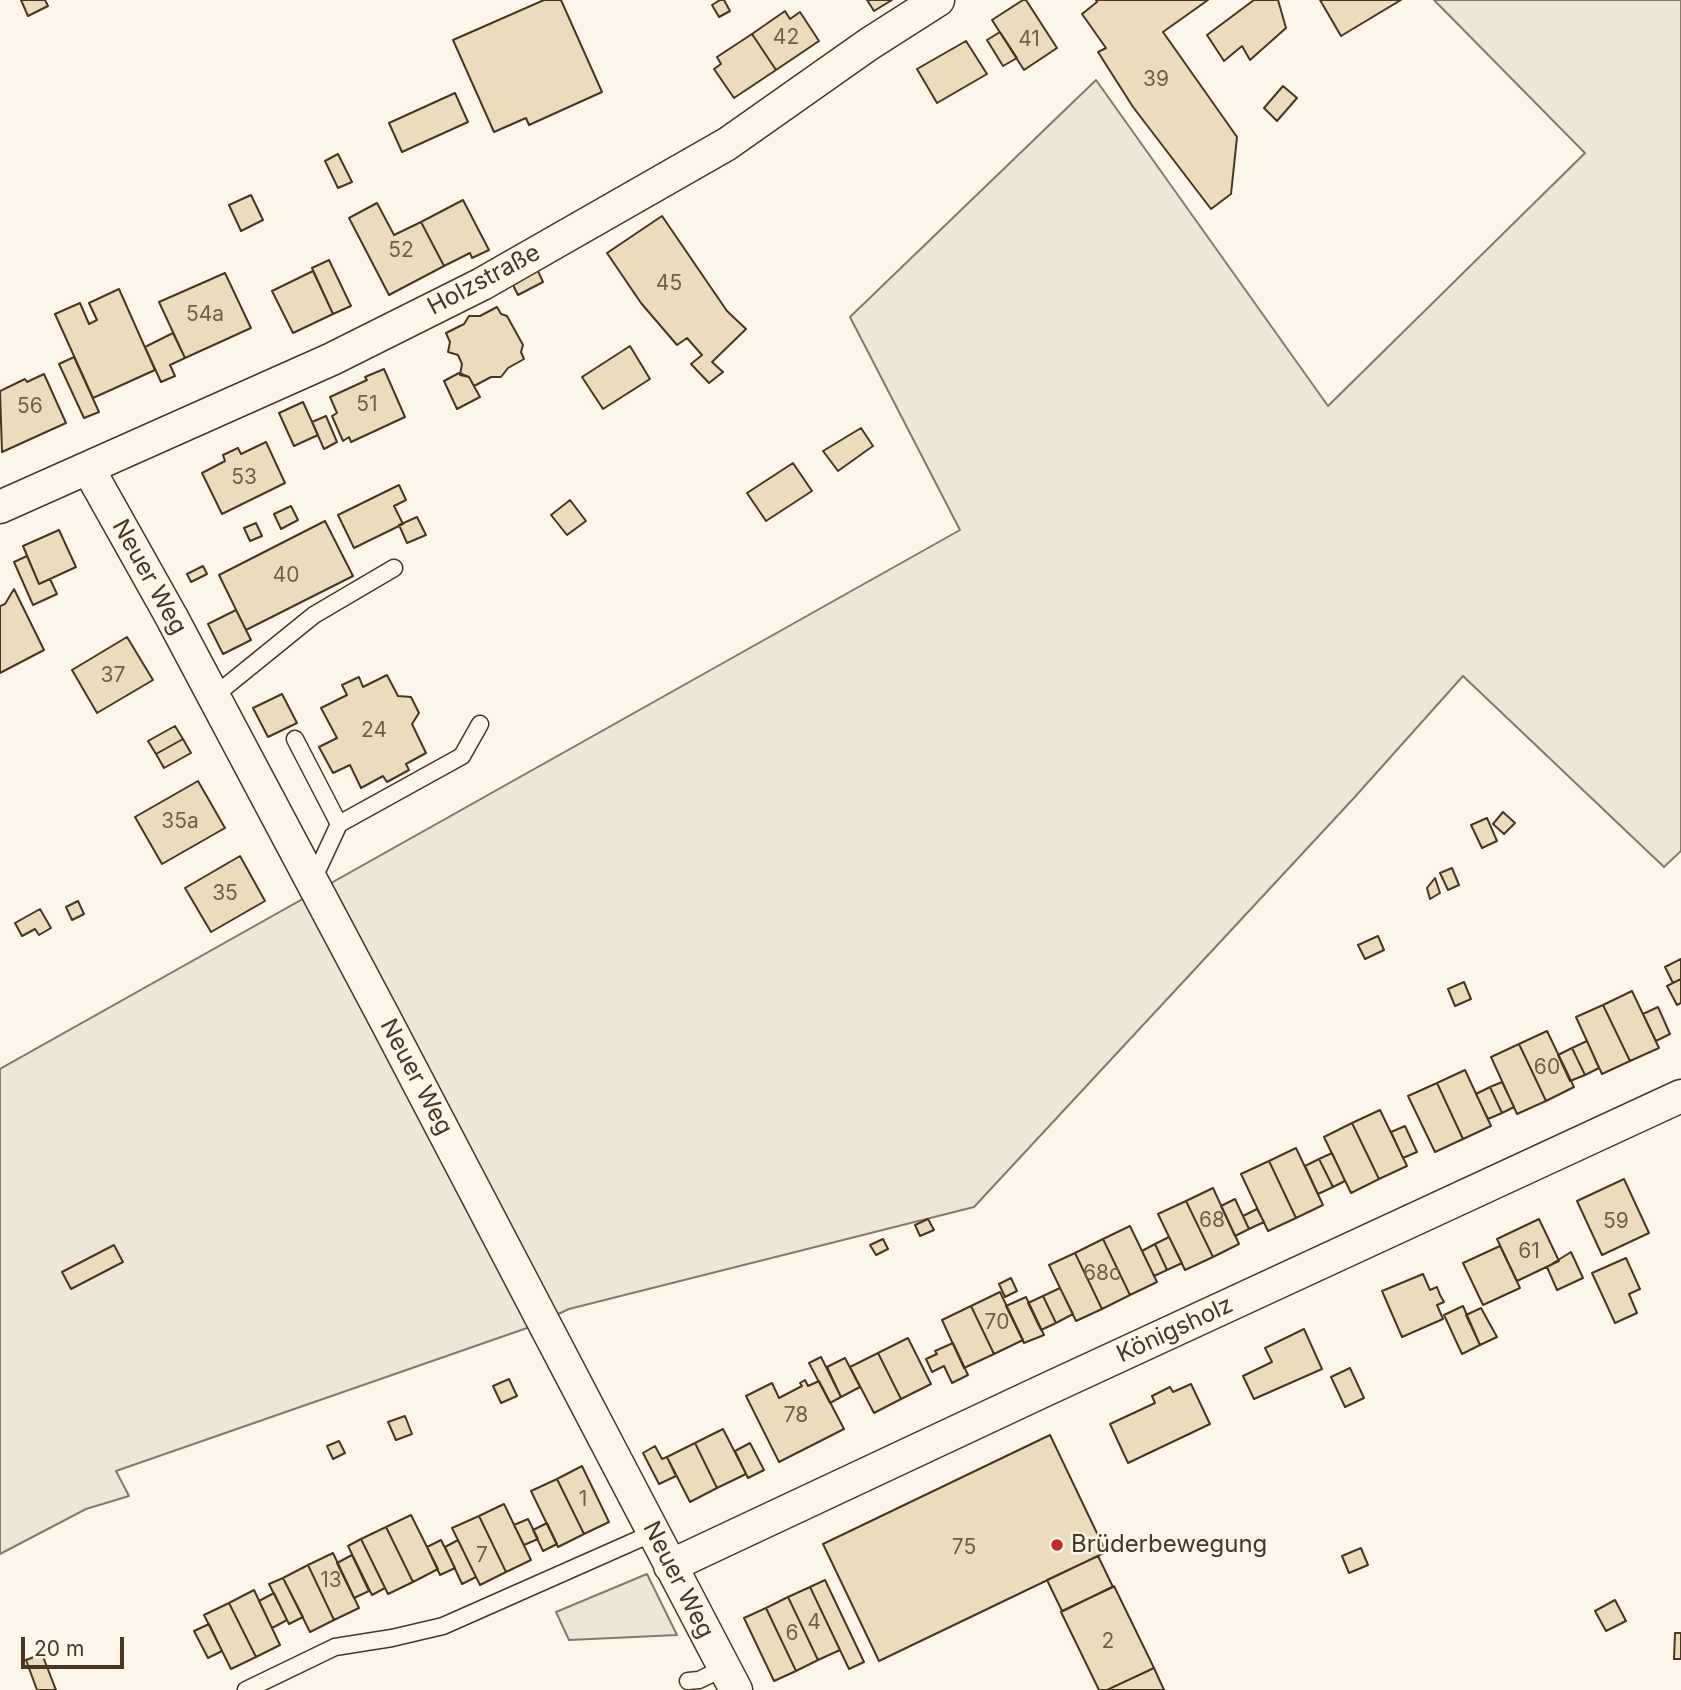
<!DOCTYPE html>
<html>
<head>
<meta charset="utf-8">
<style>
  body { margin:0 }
  #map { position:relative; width:1681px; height:1690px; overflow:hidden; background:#fbf6e9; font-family:Inter,sans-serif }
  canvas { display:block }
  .scale { position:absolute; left:21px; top:1637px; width:103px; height:32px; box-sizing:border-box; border:4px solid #4a3520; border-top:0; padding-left:9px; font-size:21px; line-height:24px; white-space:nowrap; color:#4a3520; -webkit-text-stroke:5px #fbf6e9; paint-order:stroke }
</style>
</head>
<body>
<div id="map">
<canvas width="1681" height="1690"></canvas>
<div class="scale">20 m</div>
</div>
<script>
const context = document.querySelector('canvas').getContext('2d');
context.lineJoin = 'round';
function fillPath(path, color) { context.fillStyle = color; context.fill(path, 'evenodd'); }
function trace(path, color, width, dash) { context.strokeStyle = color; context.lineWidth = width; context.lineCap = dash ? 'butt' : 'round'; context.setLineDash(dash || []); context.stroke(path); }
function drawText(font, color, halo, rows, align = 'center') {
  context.font = font + ' Inter,sans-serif'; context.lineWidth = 5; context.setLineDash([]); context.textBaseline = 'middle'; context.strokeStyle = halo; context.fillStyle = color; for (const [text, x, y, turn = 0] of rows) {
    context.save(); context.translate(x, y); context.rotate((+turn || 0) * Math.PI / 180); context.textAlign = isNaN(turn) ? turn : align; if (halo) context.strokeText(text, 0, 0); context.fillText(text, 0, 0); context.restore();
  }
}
const green = new Path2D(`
  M 1434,0 L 1681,0 L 1681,851 L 1664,867 L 1463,676 L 1353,799 L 974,1207 L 569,1309 L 530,1327 L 116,1471 L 129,1496 L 86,1509 L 0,1554 L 0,1069 L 960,530 L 850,317 L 1096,80 L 1328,406 L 1585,153 Z
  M 647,1574 L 677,1635 L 569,1640 L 556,1612 Z`);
fillPath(green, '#ede6d9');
trace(green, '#887966', 2);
const building = new Path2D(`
  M 21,0 L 45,0 L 48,6 L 28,16 Z
  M 544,0 L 561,0 L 602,92 L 529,125 L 526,118 L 494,132 L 453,40 Z
  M 720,0 L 724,0 L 730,11 L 719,17 L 712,5 Z
  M 867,0 L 892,0 L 874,11 Z
  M 1023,0 L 1026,0 L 1057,48 L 1024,70 L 992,20 Z
  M 1096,0 L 1208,0 L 1163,32 L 1237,137 L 1231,194 L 1211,209 L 1133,107 L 1098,52 L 1106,48 L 1082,14 L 1097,2 Z
  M 1254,0 L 1278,0 L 1286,28 L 1250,60 L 1242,46 L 1224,61 L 1207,35 Z
  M 1320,0 L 1401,0 L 1341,36 Z
  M 785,11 L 790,19 L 800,12 L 819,41 L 776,70 L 752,34 Z
  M 1000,32 L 1017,58 L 1003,66 L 987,40 Z
  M 752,34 L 776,70 L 734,98 L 714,69 L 721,64 L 717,57 Z
  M 966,41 L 987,74 L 937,103 L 917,69 Z
  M 1283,86 L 1297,98 L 1277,121 L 1264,108 Z
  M 455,93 L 468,122 L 402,152 L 389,123 Z
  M 338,154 L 352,182 L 338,188 L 325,161 Z
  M 251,195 L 263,220 L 241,231 L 229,205 Z
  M 463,200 L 489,250 L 472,258 L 470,253 L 444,266 L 421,222 Z
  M 377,203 L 394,235 L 421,222 L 444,266 L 389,295 L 349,218 Z
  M 662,216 L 727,311 L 746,329 L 712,362 L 723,372 L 709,383 L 691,364 L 702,355 L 687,338 L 677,345 L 641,303 L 607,253 Z
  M 329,260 L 351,306 L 333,314 L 312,268 Z
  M 537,269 L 543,282 L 518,295 L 512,283 Z
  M 313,271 L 333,314 L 293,333 L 272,291 Z
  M 225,273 L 251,328 L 185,358 L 159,302 Z
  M 119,289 L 155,370 L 93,398 L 55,314 L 80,303 L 89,324 L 97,320 L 89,303 Z
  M 497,307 L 501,314 L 507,316 L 523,345 L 521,352 L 524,359 L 508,368 L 501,377 L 491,377 L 474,386 L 469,377 L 460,375 L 462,364 L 458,355 L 448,352 L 450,342 L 446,333 L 464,324 L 469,316 L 480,316 Z
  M 173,333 L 185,358 L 170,365 L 175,376 L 161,382 L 145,347 Z
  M 630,346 L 650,379 L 603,409 L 582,377 Z
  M 74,357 L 99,412 L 84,418 L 59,364 Z
  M 384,369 L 405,417 L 351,442 L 349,437 L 343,441 L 332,416 L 337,413 L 330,397 L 367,380 L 365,377 Z
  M 459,373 L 469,377 L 480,397 L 457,409 L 444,381 Z
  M 44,374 L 66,423 L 2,452 L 0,391 L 25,379 L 27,382 Z
  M 303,402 L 318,435 L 294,446 L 279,413 Z
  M 326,416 L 337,442 L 324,449 L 312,422 Z
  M 861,428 L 873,446 L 838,471 L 823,451 Z
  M 266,442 L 285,483 L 222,514 L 202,473 L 225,461 L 223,455 L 238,448 L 241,454 Z
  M 793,463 L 812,491 L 766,521 L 747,493 Z
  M 399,485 L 406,500 L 394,506 L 403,524 L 354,548 L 338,515 Z
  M 570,500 L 586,521 L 567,535 L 551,515 Z
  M 291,506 L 298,520 L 281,529 L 274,514 Z
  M 417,517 L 426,535 L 407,543 L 399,525 Z
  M 325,521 L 353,576 L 246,630 L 219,575 Z
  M 256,523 L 262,536 L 250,541 L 244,528 Z
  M 59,530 L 76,567 L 39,584 L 23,546 Z
  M 27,556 L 39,584 L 50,579 L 57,594 L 33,605 L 14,562 Z
  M 203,566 L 207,574 L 191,582 L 187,574 Z
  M 14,589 L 44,650 L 0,673 L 0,606 L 5,604 Z
  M 236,610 L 251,640 L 223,654 L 208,624 Z
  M 127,637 L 153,680 L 97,713 L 72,670 Z
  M 387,675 L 398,696 L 411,697 L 419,713 L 412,724 L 426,753 L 406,764 L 409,770 L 387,782 L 383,776 L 361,788 L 350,765 L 333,773 L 319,747 L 337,738 L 321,708 L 347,695 L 342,685 L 359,677 L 363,687 Z
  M 282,694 L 297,723 L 268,737 L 253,708 Z
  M 175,726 L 183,739 L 156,754 L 148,741 Z
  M 183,739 L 191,753 L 164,768 L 156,754 Z
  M 198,781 L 225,828 L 162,864 L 135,817 Z
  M 1503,812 L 1515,823 L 1504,834 L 1493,824 Z
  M 1487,818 L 1497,841 L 1482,848 L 1471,825 Z
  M 240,856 L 265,901 L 211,932 L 185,888 Z
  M 1452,868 L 1459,885 L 1448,890 L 1440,873 Z
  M 1435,878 L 1440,893 L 1430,899 L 1427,888 Z
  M 78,901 L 84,914 L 72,920 L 66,907 Z
  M 40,909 L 51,928 L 39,935 L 35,929 L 22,936 L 15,923 Z
  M 1378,936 L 1384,950 L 1365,959 L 1358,945 Z
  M 1681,959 L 1681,979 L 1673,983 L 1665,967 Z
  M 1681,979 L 1681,1003 L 1677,1005 L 1667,986 Z
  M 1464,982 L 1471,999 L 1455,1006 L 1448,989 Z
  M 1632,991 L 1659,1048 L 1630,1061 L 1603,1005 Z
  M 1603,1005 L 1630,1061 L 1602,1074 L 1576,1017 Z
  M 1658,1007 L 1670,1034 L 1656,1041 L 1643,1014 Z
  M 1547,1031 L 1574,1087 L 1546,1101 L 1519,1044 Z
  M 1587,1041 L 1599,1068 L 1585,1075 L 1572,1048 Z
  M 1519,1044 L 1546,1101 L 1517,1114 L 1491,1057 Z
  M 1572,1048 L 1585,1075 L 1570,1081 L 1558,1055 Z
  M 1465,1070 L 1491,1126 L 1463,1139 L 1437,1083 Z
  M 1502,1082 L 1514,1107 L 1502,1113 L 1490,1087 Z
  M 1437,1083 L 1463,1139 L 1435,1152 L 1408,1096 Z
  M 1490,1087 L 1502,1113 L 1488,1119 L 1476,1094 Z
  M 1380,1110 L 1407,1166 L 1379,1179 L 1352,1123 Z
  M 1352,1123 L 1379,1179 L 1351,1193 L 1324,1137 Z
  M 1405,1126 L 1417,1152 L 1403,1158 L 1391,1132 Z
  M 1296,1148 L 1323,1205 L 1296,1218 L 1269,1161 Z
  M 1332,1153 L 1345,1181 L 1333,1187 L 1319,1159 Z
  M 1319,1159 L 1333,1187 L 1318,1194 L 1305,1166 Z
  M 1269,1161 L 1296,1218 L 1268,1231 L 1241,1174 Z
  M 1624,1179 L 1649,1233 L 1602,1255 L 1577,1201 Z
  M 1213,1188 L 1239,1244 L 1213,1257 L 1186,1201 Z
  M 1235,1199 L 1249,1229 L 1235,1236 L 1221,1206 Z
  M 1186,1201 L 1213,1257 L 1185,1270 L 1158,1214 Z
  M 1257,1209 L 1264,1222 L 1249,1229 L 1243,1216 Z
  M 928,1219 L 934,1230 L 920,1236 L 915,1225 Z
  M 1539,1219 L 1559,1261 L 1517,1281 L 1497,1239 Z
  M 1130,1226 L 1157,1282 L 1130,1295 L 1103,1239 Z
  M 1169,1237 L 1182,1263 L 1167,1270 L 1155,1244 Z
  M 883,1239 L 888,1249 L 876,1255 L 870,1245 Z
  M 1103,1239 L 1130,1295 L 1102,1309 L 1075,1253 Z
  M 1155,1244 L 1167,1270 L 1154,1276 L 1142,1251 Z
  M 114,1245 L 123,1262 L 71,1289 L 62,1272 Z
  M 1500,1246 L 1520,1288 L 1483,1305 L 1463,1263 Z
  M 1571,1252 L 1583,1278 L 1557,1290 L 1547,1267 Z
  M 1075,1253 L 1102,1309 L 1076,1321 L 1049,1265 Z
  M 1626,1258 L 1640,1289 L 1629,1294 L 1637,1313 L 1615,1323 L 1592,1273 Z
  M 1423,1274 L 1430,1290 L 1437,1287 L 1440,1295 L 1444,1302 L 1437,1305 L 1443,1319 L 1402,1337 L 1382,1291 Z
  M 1011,1278 L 1017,1291 L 1005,1297 L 999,1284 Z
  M 1060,1288 L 1073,1314 L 1056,1323 L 1043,1296 Z
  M 1000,1292 L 1023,1340 L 994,1354 L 971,1306 Z
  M 1043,1296 L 1056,1323 L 1041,1330 L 1028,1303 Z
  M 1026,1297 L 1044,1335 L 1024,1343 L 1006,1306 Z
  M 971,1306 L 994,1354 L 964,1368 L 942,1320 Z
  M 1463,1306 L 1480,1345 L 1462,1354 L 1444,1315 Z
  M 1481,1308 L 1497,1337 L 1480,1345 L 1466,1315 Z
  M 1304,1329 L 1322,1369 L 1254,1399 L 1243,1376 L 1272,1362 L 1265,1348 Z
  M 908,1338 L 931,1384 L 901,1399 L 878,1353 Z
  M 953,1343 L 968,1375 L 952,1383 L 944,1366 L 932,1372 L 926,1359 L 937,1354 L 935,1351 Z
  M 878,1353 L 901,1399 L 874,1413 L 850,1367 Z
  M 821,1357 L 841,1397 L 830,1403 L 809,1363 Z
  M 845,1358 L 860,1387 L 841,1397 L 827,1367 Z
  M 1350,1368 L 1364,1398 L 1345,1407 L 1331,1377 Z
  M 509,1379 L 517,1396 L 501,1403 L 493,1386 Z
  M 805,1380 L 808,1386 L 819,1381 L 844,1429 L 779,1462 L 746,1396 L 772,1383 L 779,1398 L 802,1386 L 800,1383 Z
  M 1191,1384 L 1210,1424 L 1128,1463 L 1110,1424 L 1155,1403 L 1152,1396 L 1170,1387 L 1173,1392 Z
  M 405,1416 L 412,1434 L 396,1440 L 388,1422 Z
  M 723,1429 L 746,1474 L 717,1488 L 695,1443 Z
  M 1050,1435 L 1106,1552 L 879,1661 L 823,1544 Z
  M 339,1441 L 345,1453 L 333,1459 L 327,1446 Z
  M 695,1443 L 717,1488 L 690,1502 L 667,1457 Z
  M 750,1443 L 764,1470 L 748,1478 L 735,1451 Z
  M 655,1446 L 662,1459 L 667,1457 L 676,1476 L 659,1484 L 643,1453 Z
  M 582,1466 L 609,1522 L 584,1534 L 557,1479 Z
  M 557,1479 L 584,1534 L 558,1547 L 531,1491 Z
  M 504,1504 L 531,1560 L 506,1572 L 479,1516 Z
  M 411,1515 L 438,1569 L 413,1582 L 386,1527 Z
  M 479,1516 L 506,1572 L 480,1585 L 452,1528 Z
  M 528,1519 L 538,1539 L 524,1545 L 514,1525 Z
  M 547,1523 L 557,1544 L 543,1551 L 533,1530 Z
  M 386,1527 L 413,1582 L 388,1594 L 361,1539 Z
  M 361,1539 L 385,1588 L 372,1595 L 348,1546 Z
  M 441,1540 L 455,1568 L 440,1575 L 427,1547 Z
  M 458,1540 L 476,1577 L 462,1584 L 445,1547 Z
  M 1361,1548 L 1368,1565 L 1349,1573 L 1342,1556 Z
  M 333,1553 L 359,1608 L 334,1620 L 308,1565 Z
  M 352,1555 L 369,1591 L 354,1598 L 337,1563 Z
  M 1098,1556 L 1113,1587 L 1062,1611 L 1047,1580 Z
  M 308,1565 L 334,1620 L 310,1632 L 283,1578 Z
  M 283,1578 L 303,1617 L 289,1624 L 269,1584 Z
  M 825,1580 L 864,1662 L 849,1669 L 810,1587 Z
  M 1114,1586 L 1154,1668 L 1107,1690 L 1099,1690 L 1061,1612 Z
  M 810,1587 L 840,1650 L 818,1660 L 788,1597 Z
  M 254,1590 L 280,1645 L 256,1657 L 229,1603 Z
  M 274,1593 L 287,1620 L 272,1628 L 259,1601 Z
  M 788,1597 L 818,1660 L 796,1671 L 766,1608 Z
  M 1615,1600 L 1626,1621 L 1606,1631 L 1595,1611 Z
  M 229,1603 L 256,1657 L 231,1669 L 204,1615 Z
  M 766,1608 L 796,1671 L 774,1681 L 744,1618 Z
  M 209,1624 L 222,1651 L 208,1658 L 194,1631 Z
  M 1675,1633 L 1681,1633 L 1681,1659 L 1674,1659 Z
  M 42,1654 L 56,1690 L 37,1690 L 26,1660 Z
  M 1154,1668 L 1164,1690 L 1107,1690 Z`);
fillPath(building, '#ecdcbc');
trace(building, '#4a3520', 2);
const lane = new Path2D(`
  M 214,696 L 314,615 L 394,568
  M 295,739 L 339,824 L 319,867 L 307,873
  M 339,824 L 462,756 L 480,724
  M 688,1681 L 699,1680 L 724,1668
  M 246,1690 L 335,1647 L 392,1638 L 443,1626 L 653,1533`);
const street = new Path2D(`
  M 88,468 L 171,616 L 386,1021 L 736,1690
  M 0,507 L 332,359 L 482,284 L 727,144 L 869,44 L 938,0
  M 670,1566 L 1043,1391 L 1681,1096`);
trace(lane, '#4a3520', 19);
trace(street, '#4a3520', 35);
trace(lane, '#fbf6e9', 16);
trace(street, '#fbf6e9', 32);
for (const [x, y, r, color] of [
  [1057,1545,7,"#c62828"]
]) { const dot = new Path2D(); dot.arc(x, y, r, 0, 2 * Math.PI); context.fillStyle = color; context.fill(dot); trace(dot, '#fbf6e9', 2.5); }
drawText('21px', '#725f47', null, [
  ["42",786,38],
  ["41",1029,40],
  ["39",1156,80],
  ["52",401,251],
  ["45",669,284],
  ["54a",205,315],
  ["51",367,405],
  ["56",30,407],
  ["53",244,478],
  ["40",286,576],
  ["37",113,676],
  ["24",374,731],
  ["35a",180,822],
  ["35",225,894],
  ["60",1547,1068],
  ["68",1212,1221],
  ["59",1616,1222],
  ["61",1529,1252],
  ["68c",1102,1274],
  ["70",997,1323],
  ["78",796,1416],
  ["1",583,1500],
  ["75",964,1548],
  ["7",482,1556],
  ["13",331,1581],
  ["4",814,1623],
  ["6",792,1634],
  ["2",1108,1642]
]);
drawText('24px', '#4a3520', '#fbf6e9', [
  ["Holzstraße",484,280,-28],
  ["Neuer Weg",149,577,61],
  ["Neuer Weg",416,1077,62],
  ["Königsholz",1175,1330,-25],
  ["Neuer Weg",678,1580,63]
]);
drawText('24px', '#4a3520', '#fbf6e9', [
  ["Brüderbewegung",1071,1545]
], 'left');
</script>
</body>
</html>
